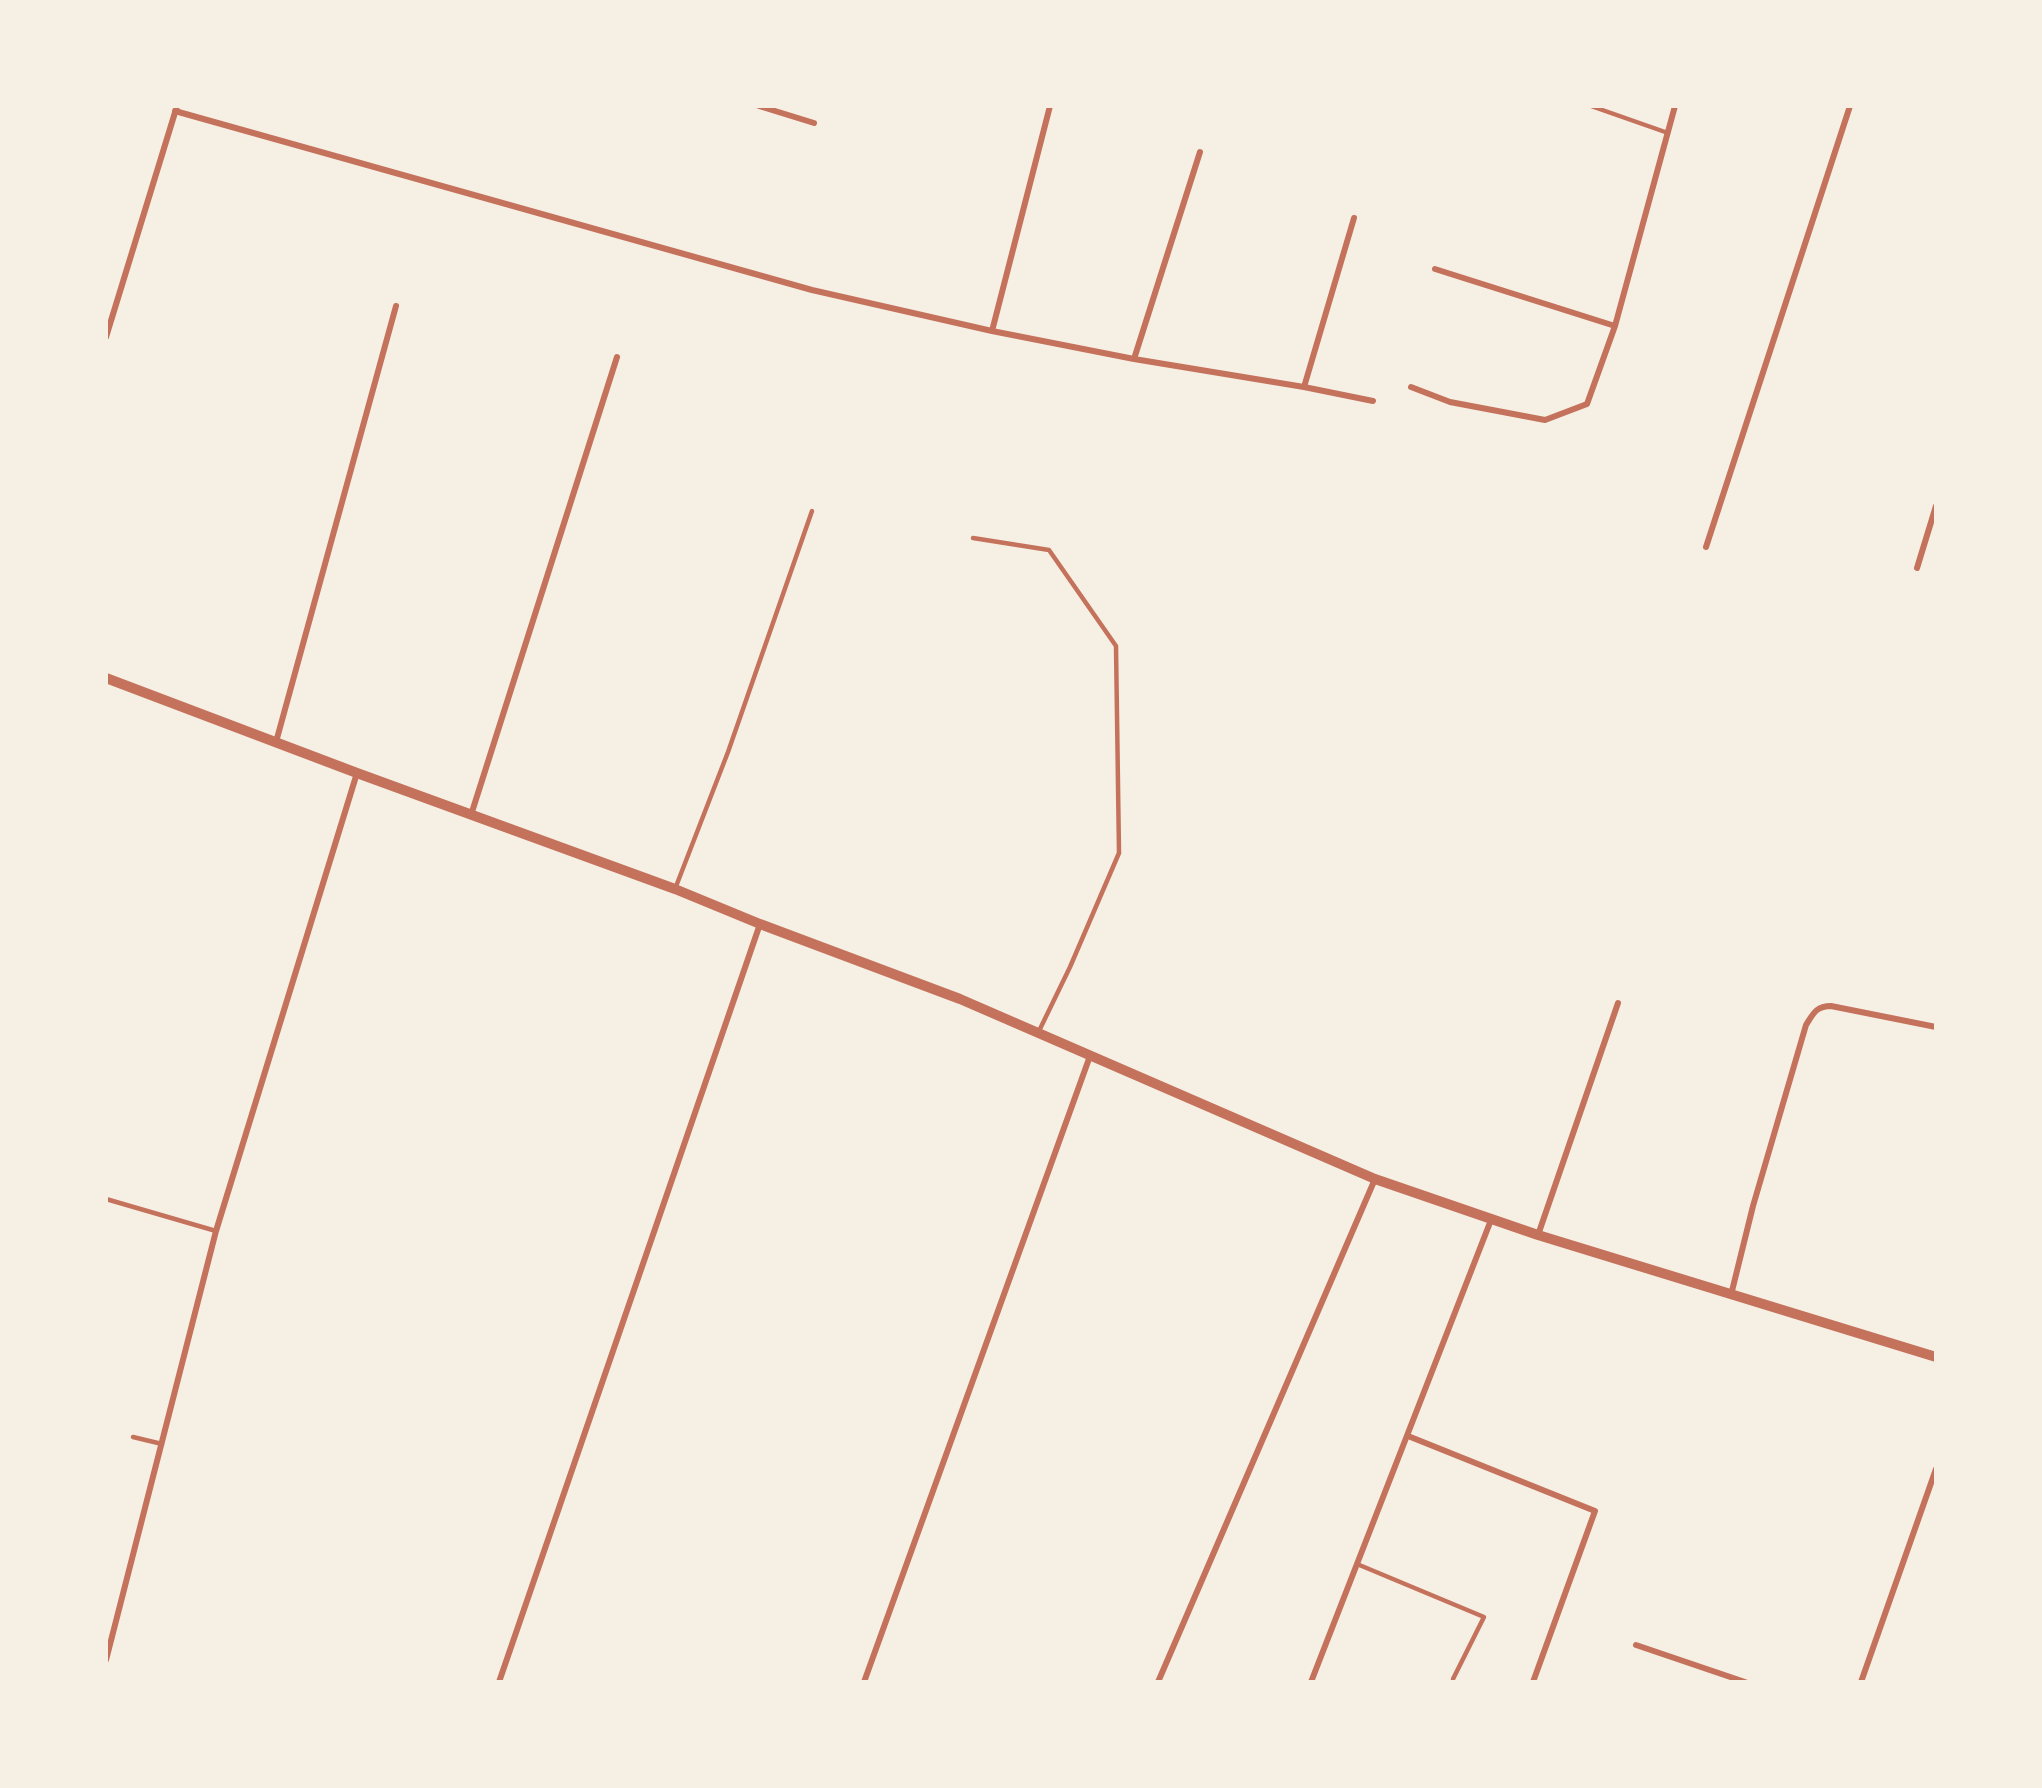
<!DOCTYPE html>
<html>
<head>
<meta charset="utf-8">
<style>
  body { margin:0 }
  #map { position:relative; width:2042px; height:1788px; overflow:hidden; background:#f6efe4; font-family:"Roboto Condensed",sans-serif }
  canvas { display:block }
  .frame { position:absolute; inset:0; border:108px solid #f6efe4; pointer-events:none }
</style>
</head>
<body>
<div id="map">
<canvas width="2042" height="1788"></canvas>
<div class="frame"></div>
</div>
<script>
const context = document.querySelector('canvas').getContext('2d');
context.lineJoin = 'round';
function trace(path, color, width, dash) { context.strokeStyle = color; context.lineWidth = width; context.lineCap = dash ? 'butt' : 'round'; context.setLineDash(dash || []); context.stroke(path); }
trace(new Path2D(`
  M 1591,106 L 1668,133
  M 973,538 L 1049,550 L 1116,646 L 1119,853 L 1070,967 L 1039,1031
  M 675,889 L 728,752 L 812,511
  M 106,1199 L 216,1231
  M 133,1437 L 162,1444
  M 1357,1564 L 1484,1617 L 1453,1679`), '#c5725c', 4.5);
trace(new Path2D(`
  M 759,106 L 814,123
  M 175,111 L 812,290 L 992,331 L 1134,359 L 1304,387 L 1373,401
  M 1435,269 L 1615,326
  M 992,331 L 1050,106
  M 106,337 L 177,106
  M 1134,359 L 1200,152
  M 1304,387 L 1354,218
  M 1411,387 L 1450,402 L 1545,420 L 1587,404 L 1615,326 L 1675,106
  M 1706,547 L 1850,106
  M 1917,568 L 1936,506
  M 276,742 L 396,306
  M 471,815 L 617,357
  M 1538,1235 L 1618,1003
  M 1731,1295 L 1753,1206 L 1806,1025 C 1813,1014 1816,1006 1831,1006 L 1936,1027
  M 1408,1436 L 1595,1511 L 1533,1682
  M 1636,1645 L 1745,1682
  M 106,1660 L 216,1231 L 357,773
  M 499,1682 L 760,924
  M 864,1682 L 1090,1056
  M 1158,1682 L 1375,1179
  M 1311,1682 L 1491,1220
  M 1861,1682 L 1936,1469`), '#c5725c', 6);
trace(new Path2D(`
  M 106,678 L 357,773 L 675,889 L 760,924 L 960,999 L 1375,1179 L 1538,1235 L 1936,1357`), '#c5725c', 10);
</script>
</body>
</html>
